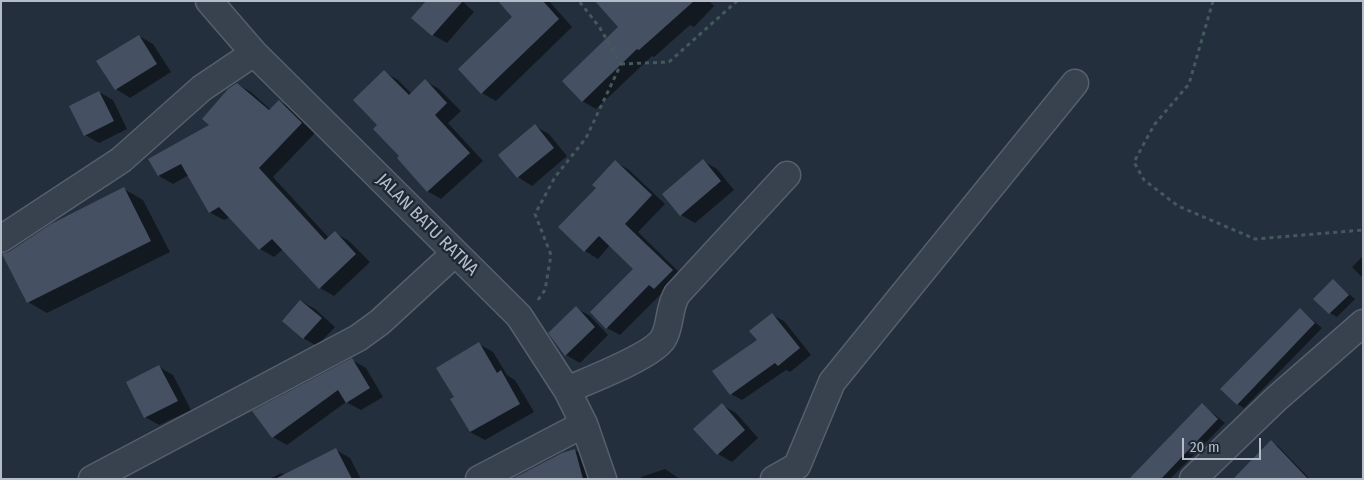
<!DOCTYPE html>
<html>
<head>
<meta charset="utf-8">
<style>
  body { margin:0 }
  #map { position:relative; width:1364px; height:480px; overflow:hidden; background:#242f3e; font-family:"Fira Sans Condensed",sans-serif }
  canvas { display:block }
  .frame { position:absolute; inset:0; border:2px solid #b4bcc9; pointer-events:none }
  .scale { position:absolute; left:1182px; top:438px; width:79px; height:22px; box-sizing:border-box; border:2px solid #b4bcc9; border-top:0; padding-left:6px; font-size:15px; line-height:18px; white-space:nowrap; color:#b4bcc9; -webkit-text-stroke:4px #1d2633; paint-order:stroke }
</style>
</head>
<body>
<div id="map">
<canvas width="1364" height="480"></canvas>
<div class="frame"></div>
<div class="scale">20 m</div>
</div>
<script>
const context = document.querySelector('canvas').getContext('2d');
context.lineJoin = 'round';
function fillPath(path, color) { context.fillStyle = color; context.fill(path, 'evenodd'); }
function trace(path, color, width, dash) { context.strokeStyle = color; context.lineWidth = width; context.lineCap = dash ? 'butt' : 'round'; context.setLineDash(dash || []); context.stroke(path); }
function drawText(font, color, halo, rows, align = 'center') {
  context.font = font + ' "Fira Sans Condensed",sans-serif'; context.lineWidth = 4.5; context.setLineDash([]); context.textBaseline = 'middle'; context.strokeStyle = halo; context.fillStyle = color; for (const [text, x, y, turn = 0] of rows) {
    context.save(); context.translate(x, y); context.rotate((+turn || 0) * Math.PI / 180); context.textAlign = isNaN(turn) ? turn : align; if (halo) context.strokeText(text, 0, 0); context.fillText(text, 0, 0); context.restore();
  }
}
fillPath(new Path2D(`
  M 462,1 L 474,12 L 447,43 L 433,35 L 413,18 Z
  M 499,1 L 549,1 L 572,27 L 496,101 L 482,93 L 514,17 Z
  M 612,1 L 709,1 L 714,6 L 694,27 L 690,25 L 654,57 L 652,56 L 596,109 L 582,101 L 620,27 Z
  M 139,36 L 153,44 L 171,72 L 130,98 L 116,89 Z
  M 384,72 L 398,80 L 412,94 L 425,81 L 439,89 L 461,111 L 448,123 L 483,161 L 441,199 L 427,191 L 379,125 Z
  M 237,84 L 251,92 L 271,110 L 279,101 L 293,109 L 316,132 L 273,177 L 329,238 L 335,233 L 349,241 L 370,262 L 334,296 L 320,288 L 283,249 L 274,257 L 260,249 L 230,217 L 224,220 L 209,212 L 189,175 L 173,184 L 159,176 L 150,160 L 211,126 Z
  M 99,92 L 113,100 L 127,129 L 99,143 L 85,135 Z
  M 535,126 L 549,134 L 567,156 L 532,186 L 518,177 L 500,155 Z
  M 703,161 L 717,169 L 734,190 L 695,223 L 681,215 Z
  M 616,162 L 629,170 L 665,204 L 638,232 L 685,278 L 668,296 L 662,293 L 620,335 L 607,328 L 635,269 L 610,245 L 598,259 L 585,251 L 598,188 Z
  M 124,189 L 143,200 L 170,252 L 47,313 L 28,302 L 10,253 Z
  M 1363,256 L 1363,278 L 1352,267 Z
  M 1333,281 L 1355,299 L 1337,317 L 1330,313 Z
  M 301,301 L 315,309 L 335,327 L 317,346 L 303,338 Z
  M 576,308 L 590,316 L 608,335 L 580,363 L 566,355 Z
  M 1300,309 L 1322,328 L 1244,408 L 1237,404 Z
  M 772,315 L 784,321 L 811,355 L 790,372 L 786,370 L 742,400 L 731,394 Z
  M 479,344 L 493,352 L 507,375 L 515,380 L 534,412 L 485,440 L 470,432 L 456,397 Z
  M 352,360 L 366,368 L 383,397 L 361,410 L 346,402 L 287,445 L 273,437 Z
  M 159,367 L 173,375 L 191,410 L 159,425 L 145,417 Z
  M 722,405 L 736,413 L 758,438 L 732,462 L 718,454 Z
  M 1203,405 L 1225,423 L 1170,479 L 1130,479 Z
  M 1271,442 L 1278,446 L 1310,479 L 1233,479 Z
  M 336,450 L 350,458 L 361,479 L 270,479 L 281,473 L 285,475 Z
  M 575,450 L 589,458 L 595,479 L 515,479 Z
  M 665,469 L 680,479 L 642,479 L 641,477 Z`), '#0007');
fillPath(new Path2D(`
  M 426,1 L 463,1 L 432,36 L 411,18 Z
  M 498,1 L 543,1 L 559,19 L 481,94 L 458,69 L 512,17 Z
  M 595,1 L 694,1 L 639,50 L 637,49 L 582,102 L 562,81 L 618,27 Z
  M 139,35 L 157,64 L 115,90 L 96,61 Z
  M 384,70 L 409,95 L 425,79 L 447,103 L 435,115 L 470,153 L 427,192 L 397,158 L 399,156 L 373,129 L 377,125 L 353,100 Z
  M 237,83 L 269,110 L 279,100 L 302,123 L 259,168 L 325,240 L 335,231 L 356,254 L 319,289 L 272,239 L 259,250 L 219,207 L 209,213 L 181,164 L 158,176 L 148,159 L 209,125 L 202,119 L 228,89 Z
  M 99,91 L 114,121 L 84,136 L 69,106 Z
  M 535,124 L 554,148 L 517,178 L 498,155 Z
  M 703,159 L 721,181 L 680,216 L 662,194 Z
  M 615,160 L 652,195 L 625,224 L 673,270 L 654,289 L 649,285 L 606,329 L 590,312 L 633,269 L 599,236 L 584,252 L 558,227 L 596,188 L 592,185 Z
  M 124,187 L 151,241 L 27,303 L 2,254 L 9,252 L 51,224 Z
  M 1333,279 L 1349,295 L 1329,314 L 1313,299 Z
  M 300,300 L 322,318 L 303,339 L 282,321 Z
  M 576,306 L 595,327 L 565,356 L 548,333 Z
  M 1300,308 L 1315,323 L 1237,405 L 1220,389 Z
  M 772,313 L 800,348 L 778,366 L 775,363 L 730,395 L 712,371 L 757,340 L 749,331 Z
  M 479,342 L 497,373 L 501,370 L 520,404 L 470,432 L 450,399 L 454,397 L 436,368 Z
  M 352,358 L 370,388 L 346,403 L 338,390 L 272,438 L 252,411 Z
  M 159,365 L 178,401 L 144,418 L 126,382 Z
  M 722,403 L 745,430 L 717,455 L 693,429 Z
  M 1202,403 L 1218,419 L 1161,479 L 1129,479 Z
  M 1271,440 L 1308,479 L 1233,479 Z
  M 336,448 L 352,479 L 275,479 Z
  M 575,449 L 583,479 L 512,479 L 562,453 Z`), '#455162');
const minor = new Path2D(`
  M 209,1 L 254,53 L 519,316 L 567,390 L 584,424 L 603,479
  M 1,239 L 121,160 L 202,88 L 254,53
  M 567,390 C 589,380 651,357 663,339 C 671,327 668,309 677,294 L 787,175
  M 92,479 L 358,338 L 380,322 L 455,253
  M 479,479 L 584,424
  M 774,479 L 797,466 L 832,382 L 1075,83
  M 1193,479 L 1276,399 L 1363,323`);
trace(minor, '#565f6c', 29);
trace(new Path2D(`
  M 1213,1 L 1189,84 L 1154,125 L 1134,162 L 1144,180 L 1178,206 L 1255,239 L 1363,230
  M 621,64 L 669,62 L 737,1
  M 538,300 L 545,290 L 551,255 L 535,214 L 555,177 L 586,138 L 621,64 L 600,28 L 579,1`), '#44595c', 3, [4, 4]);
trace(minor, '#38414e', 26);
drawText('18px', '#b4bcc9', '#1d2633', [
  ["JALAN BATU RATNA",427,225,45]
]);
</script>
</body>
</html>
